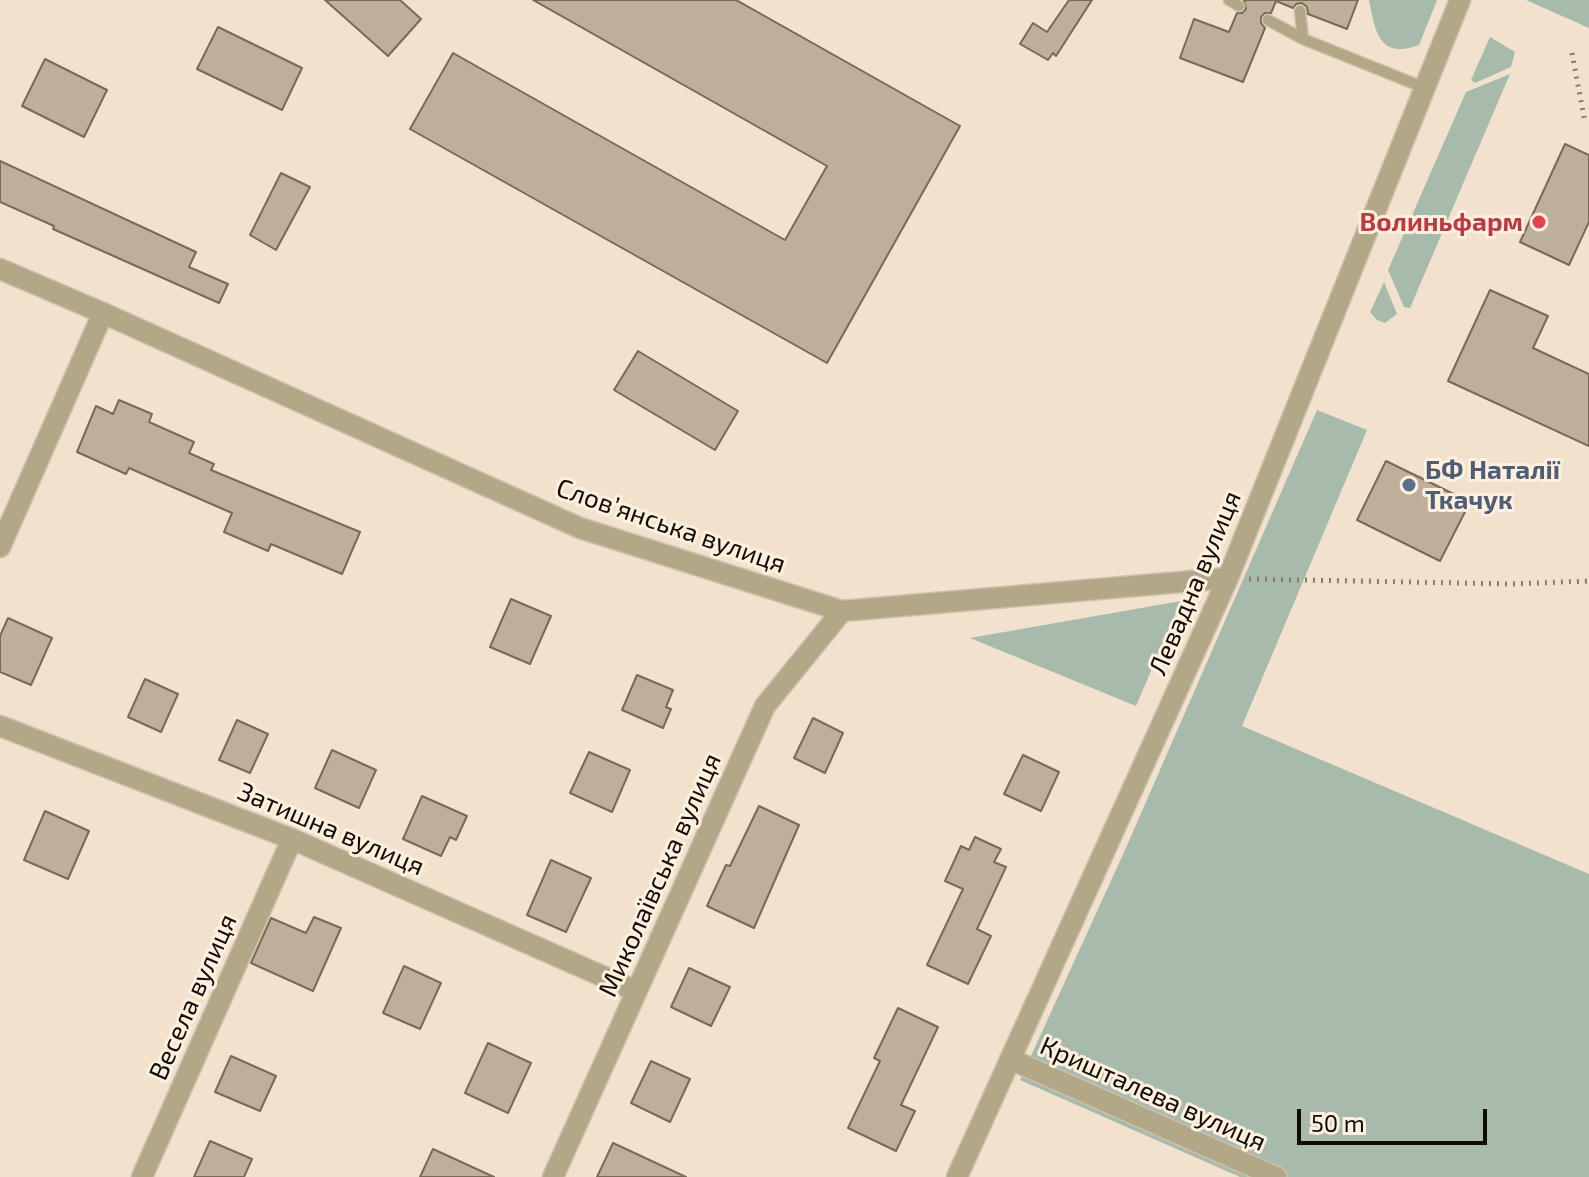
<!DOCTYPE html>
<html>
<head>
<meta charset="utf-8">
<style>
  body { margin:0 }
  #map { position:relative; width:1589px; height:1177px; overflow:hidden; background:#f2e2cd; font-family:"Exo 2",sans-serif }
  canvas { display:block }
  .scale { position:absolute; left:1297px; top:1109px; width:190px; height:36px; box-sizing:border-box; border:4px solid #110c05; border-top:0; padding-left:10px; font-size:24px; line-height:28px; white-space:nowrap; color:#110c05; -webkit-text-stroke:6px #fdf0df; paint-order:stroke }
</style>
</head>
<body>
<div id="map">
<canvas width="1589" height="1177"></canvas>
<div class="scale">50 m</div>
</div>
<script>
const context = document.querySelector('canvas').getContext('2d');
context.lineJoin = 'round';
function fillPath(path, color) { context.fillStyle = color; context.fill(path, 'evenodd'); }
function trace(path, color, width, dash) { context.strokeStyle = color; context.lineWidth = width; context.lineCap = dash ? 'butt' : 'round'; context.setLineDash(dash || []); context.stroke(path); }
function drawText(font, color, halo, rows, align = 'center') {
  context.font = font + ' "Exo 2",sans-serif'; context.lineWidth = 6; context.setLineDash([]); context.textBaseline = 'middle'; context.strokeStyle = halo; context.fillStyle = color; for (const [text, x, y, turn = 0] of rows) {
    context.save(); context.translate(x, y); context.rotate((+turn || 0) * Math.PI / 180); context.textAlign = isNaN(turn) ? turn : align; if (halo) context.strokeText(text, 0, 0); context.fillText(text, 0, 0); context.restore();
  }
}
fillPath(new Path2D(`
  M 1369,0 L 1437,0 L 1419,45 C 1379,60 1375,31 1369,0 Z
  M 1526,0 L 1589,0 L 1589,28 Z
  M 1490,37 L 1515,52 L 1511,67 L 1475,83 L 1471,80 Z
  M 1510,74 L 1410,308 L 1404,307 L 1388,270 L 1466,92 Z
  M 1384,282 L 1397,314 L 1385,323 L 1377,320 L 1370,312 Z
  M 1317,410 L 1367,430 L 1242,726 L 1589,874 L 1589,1177 L 1240,1177 L 1020,1080 L 1125,850 Z
  M 1181,601 L 1136,706 L 970,638 Z`), '#a7baab');
const building = new Path2D(`
  M 325,0 L 400,0 L 421,19 L 388,56 Z
  M 533,0 L 736,0 L 960,126 L 827,363 L 410,129 L 453,53 L 785,240 L 827,166 Z
  M 1069,0 L 1092,0 L 1056,56 L 1053,53 L 1048,60 L 1020,44 L 1033,23 L 1047,32 Z
  M 1244,0 L 1358,0 L 1347,29 L 1308,14 L 1307,7 L 1302,3 L 1296,4 L 1293,8 L 1276,1 L 1271,13 L 1265,13 L 1261,17 L 1261,23 L 1265,28 L 1243,82 L 1180,58 L 1194,19 L 1229,32 L 1237,13 L 1242,13 L 1246,9 Z
  M 218,27 L 302,68 L 282,110 L 197,69 Z
  M 45,59 L 107,90 L 84,137 L 22,106 Z
  M 1565,144 L 1589,155 L 1589,222 L 1569,265 L 1520,242 Z
  M 0,161 L 196,252 L 189,267 L 228,284 L 219,303 L 53,229 L 54,226 L 0,202 Z
  M 281,173 L 310,187 L 276,250 L 250,235 Z
  M 1490,290 L 1548,316 L 1533,348 L 1589,374 L 1589,446 L 1448,381 Z
  M 638,351 L 738,411 L 715,450 L 614,390 Z
  M 119,400 L 152,414 L 149,422 L 194,442 L 189,453 L 214,464 L 211,470 L 360,532 L 342,574 L 271,544 L 268,551 L 224,532 L 232,513 L 129,468 L 126,474 L 77,452 L 96,406 L 113,414 Z
  M 1386,461 L 1470,502 L 1440,561 L 1357,520 Z
  M 511,599 L 551,616 L 530,664 L 490,647 Z
  M 8,618 L 52,638 L 31,685 L 0,672 L 0,636 Z
  M 637,675 L 673,690 L 666,707 L 671,709 L 663,728 L 622,710 Z
  M 145,679 L 178,694 L 161,732 L 128,717 Z
  M 813,718 L 843,733 L 825,773 L 794,758 Z
  M 237,720 L 268,734 L 250,773 L 219,760 Z
  M 332,750 L 376,770 L 359,808 L 315,788 Z
  M 589,752 L 630,770 L 612,812 L 570,793 Z
  M 1023,755 L 1059,772 L 1041,811 L 1004,794 Z
  M 422,796 L 467,816 L 456,840 L 450,837 L 441,856 L 403,839 Z
  M 759,806 L 799,825 L 754,928 L 707,906 L 726,865 L 730,866 Z
  M 45,811 L 89,831 L 68,879 L 24,860 Z
  M 975,837 L 1001,849 L 994,862 L 1006,867 L 977,929 L 991,936 L 968,984 L 927,965 L 963,889 L 945,881 L 961,846 L 969,850 Z
  M 551,860 L 591,878 L 566,932 L 527,915 Z
  M 314,917 L 341,928 L 313,991 L 251,963 L 271,918 L 306,933 Z
  M 404,966 L 441,983 L 420,1029 L 383,1013 Z
  M 689,968 L 730,987 L 711,1026 L 671,1007 Z
  M 898,1008 L 938,1027 L 901,1105 L 915,1111 L 896,1151 L 848,1128 L 880,1061 L 874,1058 Z
  M 488,1043 L 531,1063 L 508,1113 L 465,1093 Z
  M 231,1056 L 276,1076 L 260,1111 L 215,1092 Z
  M 651,1061 L 690,1079 L 670,1122 L 631,1103 Z
  M 210,1141 L 252,1159 L 244,1177 L 194,1177 Z
  M 613,1143 L 686,1177 L 597,1177 Z
  M 433,1149 L 494,1177 L 420,1177 Z`);
fillPath(building, '#beaf9a');
trace(building, '#786a57', 2);
const lane = new Path2D(`
  M 1229,0 L 1239,6
  M 1300,11 L 1303,39
  M 1268,20 L 1303,39 L 1425,88`);
const street = new Path2D(`
  M 0,269 L 103,313 L 580,528 L 842,611 L 1228,578
  M 0,547 L 103,313
  M 0,726 L 292,839 L 636,991
  M 1010,1059 L 1276,1177
  M 142,1177 L 292,839
  M 553,1177 L 765,706 L 842,611
  M 957,1177 L 1228,578 L 1460,0`);
trace(lane, '#cec0ad', 13);
trace(street, '#cec0ad', 23);
trace(new Path2D(`
  M 1572,53 L 1585,123
  M 1249,579 L 1511,584 L 1589,581`), '#887d6e', 5, [2, 6]);
trace(lane, '#b2a888', 10);
trace(street, '#b2a888', 20);
for (const [x, y, r, color] of [
  [1539,222,8,"#e0444e"],
  [1409,485,8,"#5c6f8a"]
]) { const dot = new Path2D(); dot.arc(x, y, r, 0, 2 * Math.PI); context.fillStyle = color; context.fill(dot); trace(dot, '#fdf0df', 3); }
drawText('bold 26px', '#be3a42', '#fdf0df', [
  ["Волиньфарм",1523,222]
], 'right');
drawText('bold 26px', '#4e5e75', '#fdf0df', [
  ["БФ Наталії",1425,470],
  ["Ткачук",1425,500]
], 'left');
drawText('26px', '#110c05', '#fdf0df', [
  ["Словʼянська вулиця",671,526,19],
  ["Левадна вулиця",1195,583,-67],
  ["Затишна вулиця",331,829,23],
  ["Миколаївська вулиця",660,875,-66],
  ["Весела вулиця",193,997,-66],
  ["Кришталева вулиця",1153,1094,24]
]);
</script>
</body>
</html>
